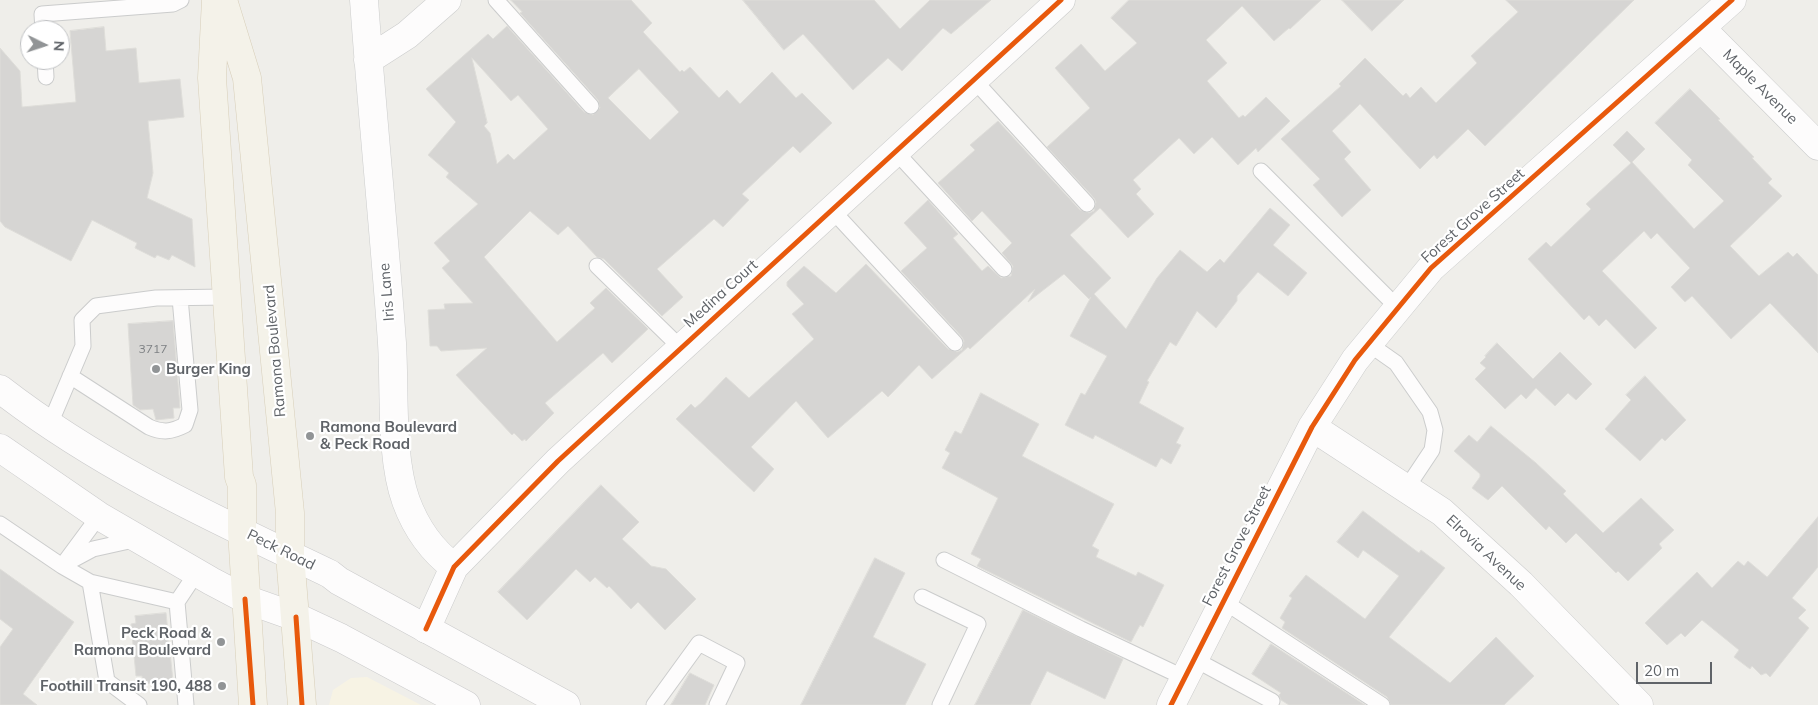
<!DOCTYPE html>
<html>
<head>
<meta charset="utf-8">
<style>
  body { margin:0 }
  #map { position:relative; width:1818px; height:705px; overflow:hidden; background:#efeeea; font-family:Mulish,sans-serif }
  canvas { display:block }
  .north { position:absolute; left:20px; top:20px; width:50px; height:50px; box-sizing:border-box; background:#fff; border:1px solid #bfc1c3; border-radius:50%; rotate:94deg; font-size:14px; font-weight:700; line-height:20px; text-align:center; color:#5f6368 }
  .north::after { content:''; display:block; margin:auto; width:18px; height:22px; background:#919496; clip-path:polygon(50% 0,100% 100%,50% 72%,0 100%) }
  .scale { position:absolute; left:1636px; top:662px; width:76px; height:22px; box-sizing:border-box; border:2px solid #5f6368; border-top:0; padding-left:6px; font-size:15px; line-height:18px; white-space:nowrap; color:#5f6368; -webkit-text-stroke:4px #fff; paint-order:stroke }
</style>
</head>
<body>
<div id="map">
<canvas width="1818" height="705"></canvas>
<div class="north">N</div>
<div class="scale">20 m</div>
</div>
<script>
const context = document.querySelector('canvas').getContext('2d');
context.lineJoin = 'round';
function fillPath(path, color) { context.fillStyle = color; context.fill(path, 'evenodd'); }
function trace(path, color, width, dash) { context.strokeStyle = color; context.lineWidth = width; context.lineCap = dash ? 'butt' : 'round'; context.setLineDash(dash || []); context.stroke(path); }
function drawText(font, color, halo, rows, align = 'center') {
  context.font = font + ' Mulish,sans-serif'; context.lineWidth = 4.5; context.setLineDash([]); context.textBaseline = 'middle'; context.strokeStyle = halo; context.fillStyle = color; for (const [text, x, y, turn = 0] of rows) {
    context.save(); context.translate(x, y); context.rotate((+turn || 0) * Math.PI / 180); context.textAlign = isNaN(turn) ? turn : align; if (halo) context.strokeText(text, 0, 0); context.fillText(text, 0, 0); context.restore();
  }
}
fillPath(new Path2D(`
  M 367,677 L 421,705 L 329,705 L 333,690 L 351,678 Z`), '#f7f3e4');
const building = new Path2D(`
  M 511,0 L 631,0 L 652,23 L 643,32 L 680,72 L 682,70 L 684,72 L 690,67 L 719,98 L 727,90 L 740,104 L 772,72 L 796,98 L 802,93 L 832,123 L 800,153 L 793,146 L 742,194 L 749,200 L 723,227 L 714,219 L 657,269 L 683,297 L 662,316 L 604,259 L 597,257 L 568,226 L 558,235 L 530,211 L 484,257 L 557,342 L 595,308 L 590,303 L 606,288 L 648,329 L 612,363 L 603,353 L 545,403 L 554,413 L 526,441 L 525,439 L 522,441 L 514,433 L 512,435 L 456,375 L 487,348 L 441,351 L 437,346 L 430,346 L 428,310 L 445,309 L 444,304 L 473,303 L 442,268 L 450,261 L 434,243 L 478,204 L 446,177 L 449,173 L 428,155 L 456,122 L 426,89 L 488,34 L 493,39 L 507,26 L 584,112 L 593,115 L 600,108 L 598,100 L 520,13 L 522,12 ZM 472,58 L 511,101 L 518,95 L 548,129 L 514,160 L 508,154 L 497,164 L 490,133 L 484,126 L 487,123 ZM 639,69 L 679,112 L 650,140 L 608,98 Z
  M 743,0 L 874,0 L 900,29 L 930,0 L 991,0 L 951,34 L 943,28 L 902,71 L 888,58 L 853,90 L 803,34 L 784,50 Z
  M 1129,0 L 1321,0 L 1290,29 L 1289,28 L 1274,41 L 1242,6 L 1206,40 L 1227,63 L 1207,81 L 1239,118 L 1243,115 L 1245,117 L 1266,97 L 1290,121 L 1258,152 L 1256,148 L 1238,165 L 1212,137 L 1194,154 L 1179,138 L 1133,180 L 1141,189 L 1136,194 L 1154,214 L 1128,238 L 1100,208 L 1070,235 L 1111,278 L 1094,294 L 1126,329 L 1157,278 L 1180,250 L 1207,272 L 1220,259 L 1224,263 L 1270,208 L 1290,225 L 1273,245 L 1307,273 L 1288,296 L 1258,272 L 1237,296 L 1237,301 L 1216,328 L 1197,311 L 1176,346 L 1170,342 L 1147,381 L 1149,382 L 1139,403 L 1184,428 L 1176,443 L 1181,445 L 1171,464 L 1161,458 L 1156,467 L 1095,435 L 1093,439 L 1065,425 L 1081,393 L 1085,395 L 1107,356 L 1070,336 L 1091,297 L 1089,299 L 1064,274 L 1028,302 L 1035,289 L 970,349 L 968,347 L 932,379 L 919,365 L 888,397 L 882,391 L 828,438 L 796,401 L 751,447 L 774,469 L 754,492 L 676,419 L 691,404 L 695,408 L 701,403 L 726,377 L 749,398 L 814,339 L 792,314 L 804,304 L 787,286 L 787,282 L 804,266 L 836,293 L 866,264 L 948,349 L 957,352 L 962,350 L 964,341 L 962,337 L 901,271 L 927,248 L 904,223 L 928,200 L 958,234 L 953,238 L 982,271 L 988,266 L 1001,278 L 1011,276 L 1013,266 L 1002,253 L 1012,243 L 982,211 L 972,221 L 938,183 L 975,150 L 970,145 L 998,121 L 1080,210 L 1089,213 L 1094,211 L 1096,202 L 1094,198 L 1047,147 L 1090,108 L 1055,68 L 1081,44 L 1105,71 L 1137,43 L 1111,18 Z
  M 1342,0 L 1404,0 L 1372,31 Z
  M 1506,0 L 1634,0 L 1485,146 L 1468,129 L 1437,159 L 1434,155 L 1420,169 L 1360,104 L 1332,131 L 1351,152 L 1344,159 L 1371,190 L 1342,217 L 1313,185 L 1320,179 L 1281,139 L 1341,86 L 1339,84 L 1365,58 L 1403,96 L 1406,93 L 1410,98 L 1421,87 L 1436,103 L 1477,63 L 1471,56 L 1518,12 Z
  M 104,27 L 106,51 L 136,48 L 139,83 L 180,79 L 184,117 L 148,121 L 153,173 L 147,198 L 192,219 L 195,267 L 172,255 L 169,260 L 157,255 L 155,258 L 135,248 L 137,243 L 92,220 L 71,261 L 5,227 L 0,221 L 0,48 L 20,71 L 22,107 L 76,102 L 70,31 Z
  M 1690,89 L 1720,119 L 1718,120 L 1754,157 L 1752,158 L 1772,179 L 1768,183 L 1782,196 L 1730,246 L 1759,276 L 1788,252 L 1793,257 L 1797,253 L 1818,275 L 1818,353 L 1770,303 L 1731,339 L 1692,296 L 1685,302 L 1671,287 L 1690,268 L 1657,233 L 1651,239 L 1644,231 L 1602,271 L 1657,328 L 1635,349 L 1606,319 L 1599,326 L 1589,315 L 1584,320 L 1528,259 L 1546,242 L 1551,247 L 1591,209 L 1586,204 L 1631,163 L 1613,145 L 1627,131 L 1645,149 L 1632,162 L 1694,229 L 1724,201 L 1688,165 L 1692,160 L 1655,123 Z
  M 173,321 L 180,408 L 173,408 L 174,418 L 156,420 L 153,409 L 140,410 L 133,405 L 128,324 Z
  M 1497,343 L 1533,379 L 1560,352 L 1592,384 L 1576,400 L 1568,393 L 1555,406 L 1536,388 L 1526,399 L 1521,394 L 1505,409 L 1475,379 L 1486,368 L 1480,363 L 1486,357 L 1485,356 Z
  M 1645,376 L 1686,420 L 1665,441 L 1662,438 L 1640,461 L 1605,429 L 1631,400 L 1626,395 Z
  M 981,393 L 1039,424 L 1022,456 L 1114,504 L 1092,546 L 1099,550 L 1096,557 L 1136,576 L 1138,572 L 1164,585 L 1143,627 L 1140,625 L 1131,642 L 977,566 L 981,559 L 971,554 L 998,498 L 942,468 L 950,453 L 945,450 L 955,431 L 961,434 Z
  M 1491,426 L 1536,463 L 1566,491 L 1563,494 L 1603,533 L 1641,498 L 1674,530 L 1659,544 L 1662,548 L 1628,581 L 1618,571 L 1616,573 L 1576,533 L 1566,543 L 1549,526 L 1546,530 L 1502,486 L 1488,500 L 1472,488 L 1480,477 L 1480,474 L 1454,451 L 1469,435 L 1477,442 Z
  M 601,485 L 639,522 L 622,539 L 651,566 L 666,569 L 696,599 L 665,630 L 638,602 L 631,609 L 609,586 L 607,588 L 595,577 L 590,582 L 576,569 L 527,620 L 498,592 Z
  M 1363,511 L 1419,553 L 1421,550 L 1445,568 L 1389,637 L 1450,683 L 1496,637 L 1534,676 L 1504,705 L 1391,705 L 1387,697 L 1282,628 L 1285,622 L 1280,618 L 1292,598 L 1289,596 L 1306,575 L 1365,619 L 1399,576 L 1363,550 L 1358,558 L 1337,542 Z
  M 1818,517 L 1818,567 L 1792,598 L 1806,610 L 1798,618 L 1809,628 L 1770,677 L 1766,673 L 1761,675 L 1752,666 L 1750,669 L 1734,657 L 1739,650 L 1702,620 L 1685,637 L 1681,633 L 1667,645 L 1645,623 L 1697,572 L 1712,588 L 1738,561 L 1744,566 L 1748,561 L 1767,577 Z
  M 875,558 L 905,573 L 873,637 L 926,664 L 905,705 L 801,705 Z
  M 0,569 L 74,622 L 23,694 L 37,705 L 0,705 L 0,647 L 13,629 L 0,619 Z
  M 1023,610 L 1123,659 L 1105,699 L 1047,671 L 1030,705 L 975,705 Z
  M 166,613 L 173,681 L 143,684 L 142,676 L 136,676 L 131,624 L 136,623 L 135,616 Z
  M 1271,644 L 1365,705 L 1289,705 L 1281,700 L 1279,695 L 1281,693 L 1252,674 Z
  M 690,673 L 714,685 L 705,705 L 671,705 Z`);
fillPath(building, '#d6d5d3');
trace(building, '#deddd9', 1);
const lane = new Path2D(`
  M 496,0 L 591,106
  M 43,30 L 42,14 L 173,4 L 181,0
  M 45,60 L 46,77
  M 974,80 L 1087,204
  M 896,152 L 1004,269
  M 1261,171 L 1398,308
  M 832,210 L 955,343
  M 597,266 L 681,348
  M 1369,344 L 1396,363 L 1430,412 L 1435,430 L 1432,450 L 1406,489
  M 70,376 L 149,427 C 163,433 171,432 185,425 L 190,410 L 180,298
  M 50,424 L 83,346 L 82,320 L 96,306 L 156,298 L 227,297
  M 0,524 L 62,566 L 99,516
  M 944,560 L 1081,629 L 1185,678
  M 65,564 L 93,549 L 138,539
  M 62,566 L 90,582 L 177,602
  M 90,582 L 107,681 L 139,705
  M 922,597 L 978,624 L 940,705
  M 1223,601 L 1382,705
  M 1194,659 L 1272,701
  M 186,705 L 177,602 L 197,572
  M 654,705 L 699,643 L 737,663 L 717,705`);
const street = new Path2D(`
  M 364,0 C 372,114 384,229 392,343 C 395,392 390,456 406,501 C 416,528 431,550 454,567
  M 1702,29 L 1818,146
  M 368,60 L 407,35 L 447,0
  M 1312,427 L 1442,512 L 1521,584 L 1639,705
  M 426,629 L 454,567 L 558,461 L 1061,0
  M 1171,705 L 1312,427 L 1355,360 L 1431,268 L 1732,0`);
const secondary = new Path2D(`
  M 0,389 C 102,468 215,519 330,574 L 339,581 L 566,705
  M 0,448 L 99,516 L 211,581 L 245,599 L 296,617 L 341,638 L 466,705`);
const primary = new Path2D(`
  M 216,0 L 212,78 L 239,477 L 242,485 L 242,531 L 253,705
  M 223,0 L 247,78 L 290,513 L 290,555 L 302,705`);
trace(lane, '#cbcccc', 17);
trace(street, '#cbcccc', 29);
trace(secondary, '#cacacb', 29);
trace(primary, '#d7ceb8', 29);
trace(lane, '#fdfcfc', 15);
trace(street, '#fdfcfc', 28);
trace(secondary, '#fdfcfc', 28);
trace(primary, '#f4f2e9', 28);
trace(new Path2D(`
  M 245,599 L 253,705
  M 296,617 L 302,705
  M 426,629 L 454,567 L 558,461 L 1061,0
  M 1171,705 L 1312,427 L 1355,360 L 1431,268 L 1732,0`), '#e8590c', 5);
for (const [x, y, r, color] of [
  [156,369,5,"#919496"],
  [310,436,5,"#919496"],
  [221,642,5,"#919496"],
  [222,686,5,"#919496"]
]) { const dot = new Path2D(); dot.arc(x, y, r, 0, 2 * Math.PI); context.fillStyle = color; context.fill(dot); trace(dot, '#fff', 2); }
drawText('12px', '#7e8184', null, [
  ["3717",153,349]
]);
drawText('15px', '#5f6368', '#fff', [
  ["Maple Avenue",1760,87,45],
  ["Forest Grove Street",1473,216,-42],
  ["Iris Lane",387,292,-95],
  ["Medina Court",721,294,-42],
  ["Ramona Boulevard",275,351,-95],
  ["Forest Grove Street",1237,546,-63],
  ["Peck Road",281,550,26],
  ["Elrovia Avenue",1486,553,43]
]);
drawText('bold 15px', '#5f6368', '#fff', [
  ["Burger King",166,369],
  ["Ramona Boulevard",320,427],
  ["& Peck Road",320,444],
  ["Peck Road &",211,633,"right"],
  ["Ramona Boulevard",211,650,"right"],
  ["Foothill Transit 190, 488",212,686,"right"]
], 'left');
</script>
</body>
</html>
